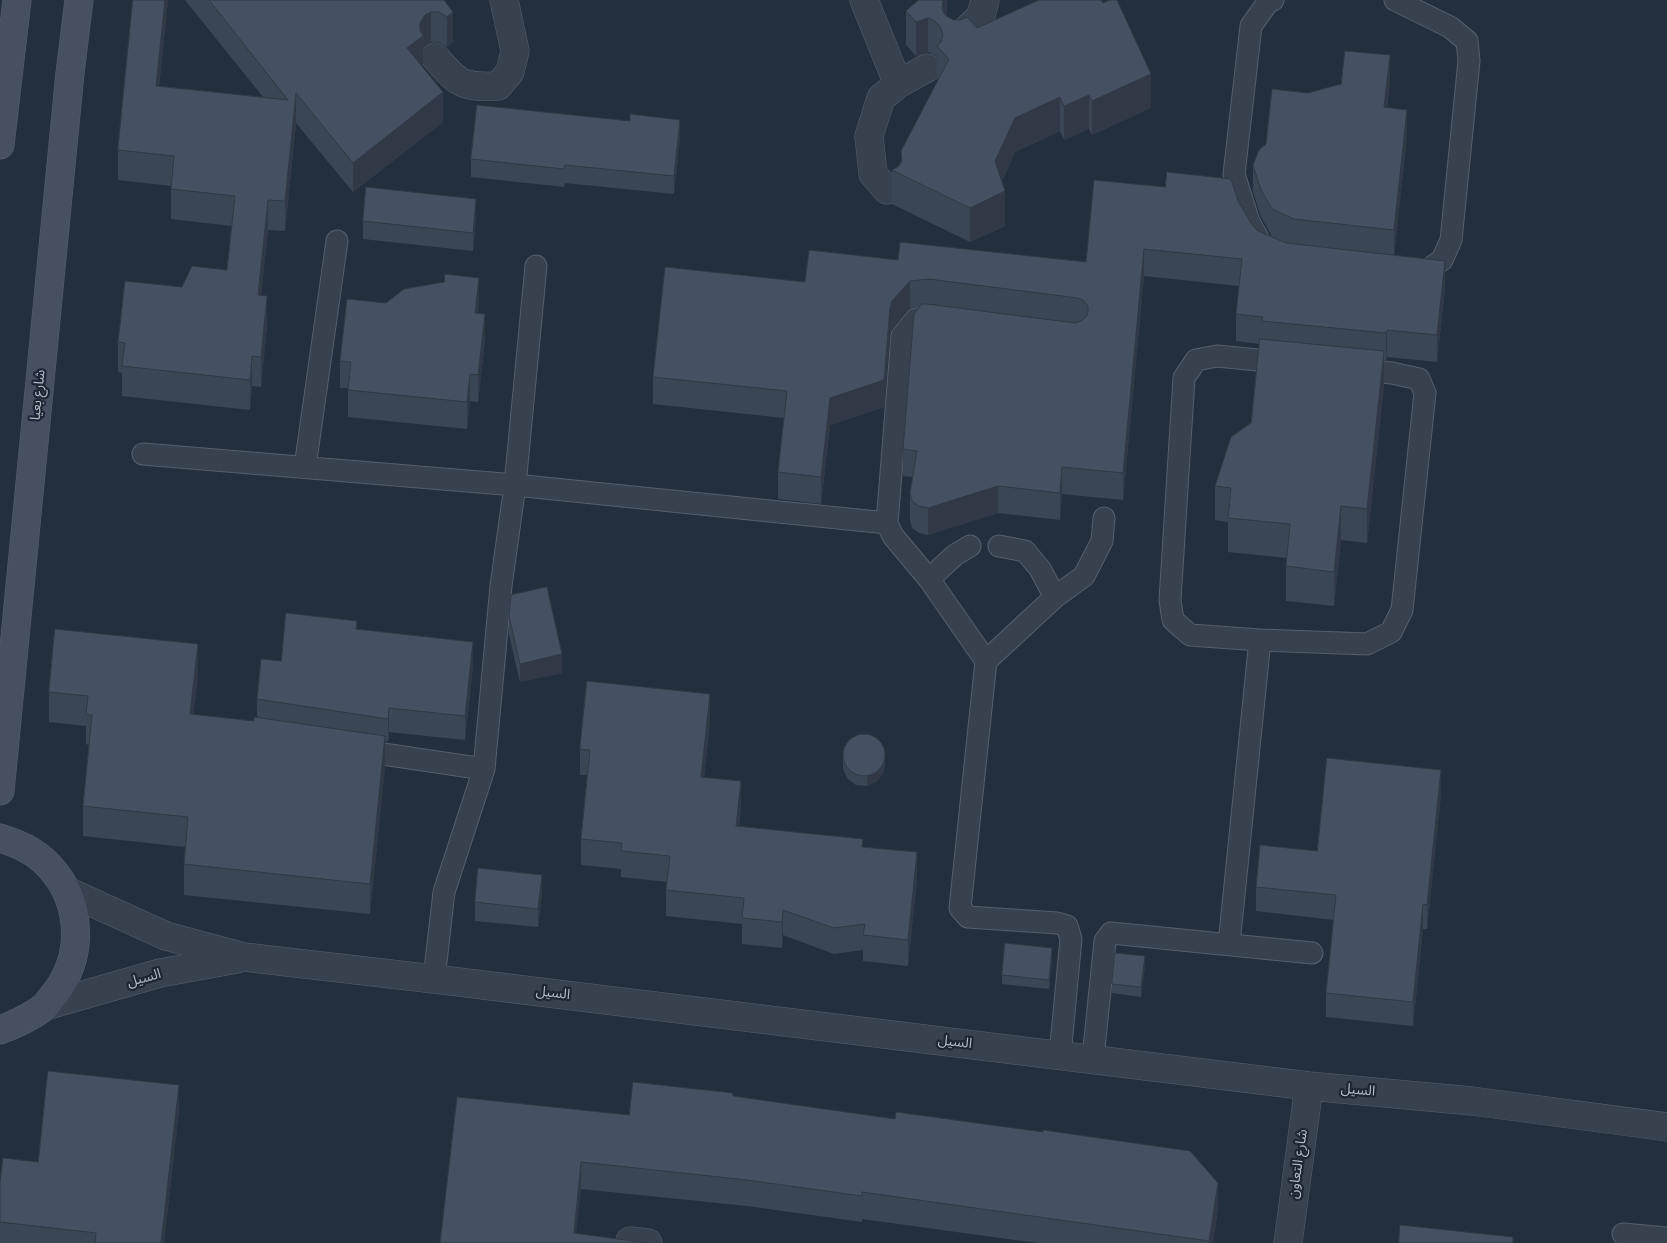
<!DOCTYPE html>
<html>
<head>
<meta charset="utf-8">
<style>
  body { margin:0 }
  canvas { display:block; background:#242f3e }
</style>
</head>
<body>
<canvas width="1667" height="1243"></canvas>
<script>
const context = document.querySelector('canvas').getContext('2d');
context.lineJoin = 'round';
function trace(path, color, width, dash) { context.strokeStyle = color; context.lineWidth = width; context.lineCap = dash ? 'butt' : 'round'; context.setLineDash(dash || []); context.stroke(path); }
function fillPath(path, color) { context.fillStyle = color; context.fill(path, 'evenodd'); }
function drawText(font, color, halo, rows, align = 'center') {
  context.font = font + ' Figtree,"Noto Sans Arabic",sans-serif'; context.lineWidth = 4.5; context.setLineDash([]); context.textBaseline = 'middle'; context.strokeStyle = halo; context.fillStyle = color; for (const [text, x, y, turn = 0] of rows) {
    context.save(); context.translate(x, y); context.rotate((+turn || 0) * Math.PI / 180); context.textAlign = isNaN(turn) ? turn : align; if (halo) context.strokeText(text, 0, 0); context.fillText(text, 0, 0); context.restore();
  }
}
const service = new Path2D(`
  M 1395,0 L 1450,27 L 1467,41 L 1469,61 L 1451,240 L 1442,260 L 1423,273 L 1418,273
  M 1260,242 L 1249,222 L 1234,174 L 1251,26 L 1268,2 L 1273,0
  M 941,320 L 927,318 L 916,319 L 902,336 L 887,523 L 893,536 L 929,579 L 986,661
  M 1217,356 L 1392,373 L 1419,379 L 1425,393 L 1402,610 L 1391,632 L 1367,644 L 1260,640 L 1190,635 L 1173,620 L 1170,600 L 1184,378 L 1196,360 Z
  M 143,454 L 515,485 L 887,523
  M 305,467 L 337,241
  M 999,546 L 1025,551 L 1040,569 L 1055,597
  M 929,579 L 955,555 L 970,546
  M 356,750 L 484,769
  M 1229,944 L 1260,640
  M 434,979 L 444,892 L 484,769 L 501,586 L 515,485 L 536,266
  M 1060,1055 L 1071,939 L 1067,926 L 1057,923 L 968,917 L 960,908 L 986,661 L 1055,597 L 1084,576 L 1102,541 L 1104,518
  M 1093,1058 L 1105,941 L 1111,933 L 1312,953
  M 1623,1234 L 1667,1238`);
const minor = new Path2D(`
  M 864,0 L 898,84 L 881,98 L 869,136 L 873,174 L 887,190
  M 957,39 L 981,16 L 985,0
  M 435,57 C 458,83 461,88 498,86 L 510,72 L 515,51 L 504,0
  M 898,84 L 927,68
  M 67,891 L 166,936 L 244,957 L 434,979 L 1309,1086 L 1472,1101 L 1667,1127
  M 45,1006 L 160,973 L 237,959
  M 630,1241 L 648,1243
  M 1288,1243 L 1309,1086`);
const secondary = new Path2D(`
  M 0,145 L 17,0
  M 0,791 L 70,73 L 79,0
  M 0,838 C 19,844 35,851 49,866 C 82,901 84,955 56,992 C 52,997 48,1003 44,1007 C 30,1018 16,1024 0,1030`);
trace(service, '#565f6c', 23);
trace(minor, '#565f6c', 29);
trace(secondary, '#565f6c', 29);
trace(service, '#38414e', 21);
trace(minor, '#38414e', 28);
trace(secondary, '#465061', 28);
fillPath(new Path2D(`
  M 133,0 L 168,0 L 159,86 L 263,97 L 185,0 L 444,0 L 453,42 L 447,47 L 439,42 L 431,42 L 425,45 L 423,49 L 422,66 L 443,122 L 353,192 L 296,123 L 285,231 L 268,230 L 261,295 L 267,325 L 261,387 L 252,386 L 250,410 L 122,396 L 122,373 L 118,372 L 118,342 L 182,287 L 227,270 L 232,226 L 171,219 L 171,186 L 118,180 L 118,150 Z
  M 947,0 L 947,16 L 953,20 L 977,28 L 1151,108 L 1092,135 L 1089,129 L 1064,140 L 1060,131 L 1015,152 L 1002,181 L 1005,226 L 970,242 L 892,204 L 892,170 L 898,167 L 901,162 L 938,81 L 937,80 L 937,56 L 935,55 L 928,52 L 916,56 L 906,45 L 906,11 Z
  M 1390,82 L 1387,108 L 1407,136 L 1394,255 L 1445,288 L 1437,362 L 1387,357 L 1386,360 L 1384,360 L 1384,385 L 1367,543 L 1341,540 L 1334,606 L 1286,601 L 1286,566 L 1287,558 L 1228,552 L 1228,522 L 1215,520 L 1215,486 L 1251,423 L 1259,344 L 1236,341 L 1236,314 L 1239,286 L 1144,276 L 1123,500 L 1062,494 L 1060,520 L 998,513 L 928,535 L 919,533 L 912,528 L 910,520 L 910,493 L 913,477 L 903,476 L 903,449 L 920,307 L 910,308 L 892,328 L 890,334 L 884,407 L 830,425 L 821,504 L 778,499 L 778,472 L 784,418 L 653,404 L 653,377 L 805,282 L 898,260 L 1086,262 L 1238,201 L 1253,226 L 1258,231 L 1272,236 L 1261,217 L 1253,192 L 1253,165 L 1266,144 L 1308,93 Z
  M 680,138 L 674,194 L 565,183 L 564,187 L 471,177 L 471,159 Z
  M 476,217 L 473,251 L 363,239 L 363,221 Z
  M 386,303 L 479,305 L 478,313 L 485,340 L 478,402 L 470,401 L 467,429 L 348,417 L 348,388 L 340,388 L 340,361 Z
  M 509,616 L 562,673 L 520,682 L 509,635 Z
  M 357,629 L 473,665 L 465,740 L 389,732 L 388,742 L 385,741 L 385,767 L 370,914 L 184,895 L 184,864 L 185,847 L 83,836 L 83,806 L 89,745 L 86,744 L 86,726 L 49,722 L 49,692 L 198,675 L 193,715 L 254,721 L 257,717 L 257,699 L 281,661 Z
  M 710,720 L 704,778 L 741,807 L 739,826 L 863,847 L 917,878 L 908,966 L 863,961 L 863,950 L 834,954 L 783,935 L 782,948 L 742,944 L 742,924 L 666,916 L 666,890 L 667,882 L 621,877 L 621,869 L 581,865 L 581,839 L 587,775 L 580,775 L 580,749 Z
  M 843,759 L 885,761 L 884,772 L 877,781 L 867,786 L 856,785 L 847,778 L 843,768 Z
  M 1441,794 L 1427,929 L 1423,929 L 1413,1026 L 1326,1017 L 1326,993 L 1334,920 L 1256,911 L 1256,887 L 1317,851 Z
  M 542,893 L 538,927 L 475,921 L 475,902 Z
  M 1052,957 L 1049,989 L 1002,984 L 1002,975 Z
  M 1145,965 L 1141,997 L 1112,993 L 1112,984 Z
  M 733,1096 L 1218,1209 L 1213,1243 L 1037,1243 L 862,1219 L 862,1222 L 747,1206 L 581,1189 L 440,1243 L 629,1115 Z
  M 179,1110 L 164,1243 L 0,1243 L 0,1182 L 38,1162 Z`), '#3b4654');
fillPath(new Path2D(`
  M 165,0 L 168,0 L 156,116 L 156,86 Z
  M 943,0 L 947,0 L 947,27 L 942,34 Z
  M 431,12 L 431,42 L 425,45 L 423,49 L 423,66 L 407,78 L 407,48 L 420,23 L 425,15 Z
  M 453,12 L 453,42 L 447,47 L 447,17 Z
  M 928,18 L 928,52 L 916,56 L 916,22 Z
  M 1390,55 L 1390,82 L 1384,134 L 1384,107 Z
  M 1151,74 L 1151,108 L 1092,135 L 1092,101 Z
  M 443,92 L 443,122 L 353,192 L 353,163 Z
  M 296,93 L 296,123 L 285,231 L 285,201 Z
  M 1089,95 L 1089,129 L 1064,140 L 1064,106 Z
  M 1060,97 L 1060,131 L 1015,152 L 995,195 L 995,161 L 1015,118 Z
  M 1407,110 L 1407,136 L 1394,257 L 1394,230 Z
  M 680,120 L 680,138 L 674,194 L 674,176 Z
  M 1005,191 L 1005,226 L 970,242 L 970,208 Z
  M 476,199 L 476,217 L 473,251 L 473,233 Z
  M 268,200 L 268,230 L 258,324 L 258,295 Z
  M 1144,249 L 1144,276 L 1123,500 L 1123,473 Z
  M 1445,261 L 1445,288 L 1437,362 L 1437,335 Z
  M 479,278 L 479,305 L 475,339 L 475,313 Z
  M 910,281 L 910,308 L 892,328 L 890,334 L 884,407 L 830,425 L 821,504 L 821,477 L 830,398 L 890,308 L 892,301 Z
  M 267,296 L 267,325 L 261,387 L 261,357 Z
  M 485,314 L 485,340 L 478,402 L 478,375 Z
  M 1387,330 L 1387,357 L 1386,360 L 1386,333 Z
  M 1384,351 L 1384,385 L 1367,543 L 1367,509 Z
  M 252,356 L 252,386 L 250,410 L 250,380 Z
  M 470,374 L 470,401 L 467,429 L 467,402 Z
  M 1062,467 L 1062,494 L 1060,520 L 1060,493 Z
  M 998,486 L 998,513 L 928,535 L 928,508 Z
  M 1341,506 L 1341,540 L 1334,606 L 1334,572 Z
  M 473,642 L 473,665 L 465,740 L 465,716 Z
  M 198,644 L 198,675 L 190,745 L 190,714 Z
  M 562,654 L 562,673 L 520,682 L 520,664 Z
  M 710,694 L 710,720 L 701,803 L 701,777 Z
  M 389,708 L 389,732 L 388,742 L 388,719 Z
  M 385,736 L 385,767 L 370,914 L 370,884 Z
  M 885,752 L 884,772 L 877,781 L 867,786 L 867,776 Z
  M 1441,770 L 1441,794 L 1427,929 L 1427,905 Z
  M 741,781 L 741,807 L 736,852 L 736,826 Z
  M 917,852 L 917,878 L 908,966 L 908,940 Z
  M 542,875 L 542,893 L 538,927 L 538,909 Z
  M 1423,904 L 1423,929 L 1413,1026 L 1413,1002 Z
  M 783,910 L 783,935 L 782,948 L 782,922 Z
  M 1052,948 L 1052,957 L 1049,989 L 1049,980 Z
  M 1145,956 L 1145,965 L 1141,997 L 1141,987 Z
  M 179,1085 L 179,1110 L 164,1243 L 161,1243 Z
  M 581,1162 L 581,1189 L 575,1243 L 574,1233 Z
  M 1218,1183 L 1218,1209 L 1213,1243 L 1209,1243 Z`), '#303945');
const building = new Path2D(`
  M 133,0 L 165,0 L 156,86 L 288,100 L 209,0 L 444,0 L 453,12 L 447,17 L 439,12 L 431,12 L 425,15 L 420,23 L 420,30 L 423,36 L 407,48 L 443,92 L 353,163 L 296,93 L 285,201 L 268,200 L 258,295 L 267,296 L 261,357 L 252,356 L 250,380 L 122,366 L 125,343 L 118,342 L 125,281 L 182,287 L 192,266 L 227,270 L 235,196 L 171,189 L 174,156 L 118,150 Z
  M 919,0 L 943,0 L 942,9 L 945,15 L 953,20 L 961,20 L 967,17 L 977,28 L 1039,0 L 1101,0 L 1103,3 L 1110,0 L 1117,0 L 1151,74 L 1092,101 L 1089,95 L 1064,106 L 1060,97 L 1015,118 L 995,161 L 1005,191 L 970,208 L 892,170 L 898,167 L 902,161 L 901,151 L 949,59 L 937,46 L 941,42 L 943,35 L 940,26 L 935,21 L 928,18 L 916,22 L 906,11 Z
  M 1345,51 L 1390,55 L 1384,107 L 1407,110 L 1394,230 L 1294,219 L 1272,209 L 1261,190 L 1253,165 L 1259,150 L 1266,144 L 1272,89 L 1308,93 L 1341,84 Z
  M 477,105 L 630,121 L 630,114 L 680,120 L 674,176 L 565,165 L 564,169 L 471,159 Z
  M 1167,172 L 1231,179 L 1238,201 L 1253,226 L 1258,231 L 1286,243 L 1445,261 L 1437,335 L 1387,330 L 1386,333 L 1262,321 L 1263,317 L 1236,314 L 1242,259 L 1144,249 L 1123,473 L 1062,467 L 1060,493 L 998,486 L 928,508 L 919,506 L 912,501 L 910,493 L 917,451 L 903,449 L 914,314 L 922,304 L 927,304 L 1075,323 L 1081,321 L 1086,317 L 1088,312 L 1088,306 L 1083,300 L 1078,298 L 929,279 L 910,281 L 892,301 L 890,308 L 884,380 L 830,398 L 821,477 L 778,472 L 787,391 L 653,377 L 665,267 L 805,282 L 809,250 L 898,260 L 900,242 L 1086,262 L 1094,180 L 1165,187 Z
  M 366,187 L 476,199 L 473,233 L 363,221 Z
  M 445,274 L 479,278 L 475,313 L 485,314 L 478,375 L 470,374 L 467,402 L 348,390 L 351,362 L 340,361 L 347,299 L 386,303 L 404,289 L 444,282 Z
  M 1260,339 L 1384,351 L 1367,509 L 1341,506 L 1334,572 L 1286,566 L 1290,524 L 1228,518 L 1231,488 L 1215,486 L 1231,437 L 1251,423 Z
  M 547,587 L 562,654 L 520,664 L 509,616 L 511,595 Z
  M 286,613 L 357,621 L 356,629 L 473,642 L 465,716 L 389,708 L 388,719 L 257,699 L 261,659 L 281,661 Z
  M 55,629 L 198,644 L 190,714 L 254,721 L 254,717 L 385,736 L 370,884 L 184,864 L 188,817 L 83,806 L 92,715 L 86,714 L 88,696 L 49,692 Z
  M 587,681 L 710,694 L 701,777 L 741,781 L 736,826 L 863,839 L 862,847 L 917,852 L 908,940 L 863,935 L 865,924 L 834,928 L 783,910 L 782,922 L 742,918 L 744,898 L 666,890 L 670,856 L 621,851 L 622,843 L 581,839 L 590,750 L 580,749 Z
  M843 755a21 21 0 1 1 42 0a21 21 0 1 1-42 0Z
  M 1327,758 L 1441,770 L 1427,905 L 1423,904 L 1413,1002 L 1326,993 L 1336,895 L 1256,887 L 1260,845 L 1317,851 Z
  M 478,868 L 542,875 L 538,909 L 475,902 Z
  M 1005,943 L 1052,948 L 1049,980 L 1002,975 Z
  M 1115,953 L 1145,956 L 1141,987 L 1112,984 Z
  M 48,1071 L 179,1085 L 161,1243 L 95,1243 L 96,1233 L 0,1222 L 0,1182 L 3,1158 L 38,1162 Z
  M 633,1082 L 733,1093 L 733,1096 L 895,1119 L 896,1112 L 1043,1132 L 1043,1130 L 1190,1151 L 1218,1183 L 1209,1241 L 862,1192 L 862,1196 L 747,1180 L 581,1162 L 574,1233 L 647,1243 L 440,1243 L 457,1097 L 629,1115 Z
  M 1400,1225 L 1513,1237 L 1513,1243 L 1399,1243 Z`);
fillPath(building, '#455162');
trace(building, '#303945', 1);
drawText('14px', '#b4bcc9', '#1d2633', [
  ["شارع بعيا",38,395,-84],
  ["السيل",144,978,-15],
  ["السيل",553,993,7],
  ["السيل",955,1042,7],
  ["السيل",1358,1090,5],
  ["شارع التعاون",1298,1164,-82]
]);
</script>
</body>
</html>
